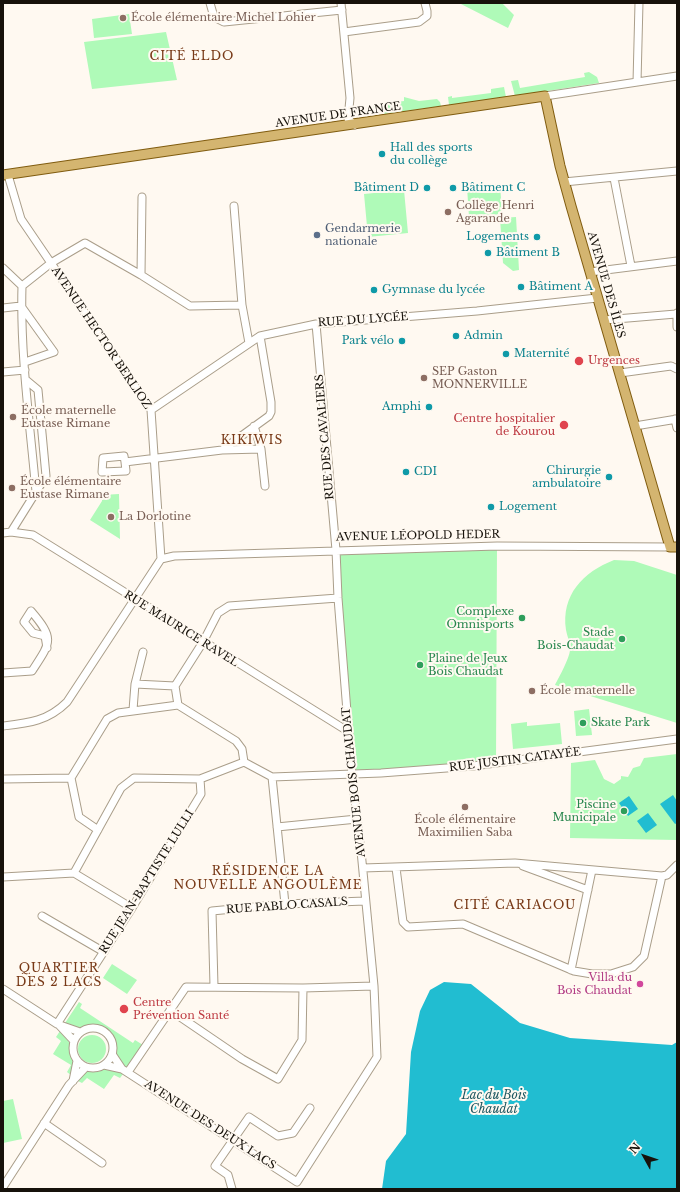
<!DOCTYPE html>
<html>
<head>
<meta charset="utf-8">
<style>
  body { margin:0 }
  #map { position:relative; width:680px; height:1192px; overflow:hidden; background:#fff9f1; font-family:"Libre Baskerville",serif }
  canvas { display:block }
  .frame { position:absolute; inset:0; border:4px solid #17120b; pointer-events:none }
  .north { position:absolute; left:624px; top:1136px; width:40px; height:40px; -webkit-text-stroke:3px #fff9f1; paint-order:stroke; rotate:310deg; font-size:11px; font-weight:700; line-height:16px; text-align:center; color:#17120b }
  .north::after { content:''; display:block; margin:auto; width:14px; height:18px; background:#17120b; clip-path:polygon(50% 0,100% 100%,50% 72%,0 100%) }
</style>
</head>
<body>
<div id="map">
<canvas width="680" height="1192"></canvas>
<div class="frame"></div>
<div class="north">N</div>
</div>
<script>
const context = document.querySelector('canvas').getContext('2d');
context.lineJoin = 'round';
function fillPath(path, color) { context.fillStyle = color; context.fill(path, 'evenodd'); }
function trace(path, color, width, dash) { context.strokeStyle = color; context.lineWidth = width; context.lineCap = dash ? 'butt' : 'round'; context.setLineDash(dash || []); context.stroke(path); }
function drawText(font, color, halo, rows, align = 'center') {
  context.font = font + ' "Libre Baskerville",serif'; context.lineWidth = 4; context.setLineDash([]); context.textBaseline = 'middle'; context.strokeStyle = halo; context.fillStyle = color; for (const [text, x, y, turn = 0] of rows) {
    context.save(); context.translate(x, y); context.rotate((+turn || 0) * Math.PI / 180); context.textAlign = isNaN(turn) ? turn : align; if (halo) context.strokeText(text, 0, 0); context.fillText(text, 0, 0); context.restore();
  }
}
fillPath(new Path2D(`
  M 459,3 L 502,3 L 514,15 L 508,28 Z
  M 129,14 L 132,34 L 94,38 L 92,19 Z
  M 166,32 L 177,80 L 92,89 L 84,42 Z
  M 589,72 L 597,77 L 599,83 L 515,96 L 511,81 L 518,80 L 520,88 L 585,77 L 584,73 Z
  M 504,87 L 506,97 L 449,105 L 448,97 L 452,96 L 452,98 L 491,93 L 491,89 Z
  M 404,97 L 419,101 L 437,99 L 440,102 L 441,106 L 384,114 L 382,109 L 374,110 L 373,105 L 404,101 Z
  M 500,184 L 502,214 L 469,217 L 467,187 Z
  M 404,190 L 408,233 L 368,237 L 364,194 Z
  M 516,217 L 519,270 L 513,271 L 503,263 L 500,218 Z
  M 119,494 L 120,539 L 90,520 L 102,501 L 102,495 Z
  M 497,546 L 496,763 L 352,775 L 336,550 Z
  M 614,560 L 634,561 L 677,575 L 677,723 L 555,685 C 559,677 571,656 570,648 C 570,642 567,636 566,630 C 561,595 583,572 614,560 Z
  M 589,709 L 592,735 L 576,736 L 574,711 Z
  M 527,722 L 527,726 L 560,723 L 562,744 L 513,749 L 511,724 Z
  M 677,754 L 677,840 L 570,838 L 571,763 L 595,760 L 604,779 L 614,784 L 621,779 L 621,776 L 628,777 L 633,768 L 640,766 L 644,758 Z
  M 112,964 L 137,980 L 127,994 L 103,978 Z
  M 79,1002 L 82,1004 L 80,1008 L 133,1043 L 135,1040 L 143,1045 L 127,1068 C 112,1058 119,1053 115,1041 C 109,1024 93,1025 80,1030 L 65,1023 Z
  M 60,1031 L 70,1043 L 70,1055 L 73,1062 L 72,1076 L 67,1072 L 71,1065 L 53,1054 L 61,1041 L 56,1037 Z
  M78 1049a14 14 0 1 1 28 0a14 14 0 1 1-28 0Z
  M 106,1068 L 117,1070 L 123,1074 L 120,1078 L 114,1075 L 104,1089 L 87,1078 L 82,1083 L 78,1081 L 86,1071 L 98,1072 Z
  M 13,1099 L 22,1139 L 3,1143 L 3,1101 Z`), '#affab8');
fillPath(new Path2D(`
  M 673,795 L 677,801 L 677,823 L 675,824 L 660,804 Z
  M 629,796 L 638,809 L 628,816 L 619,803 Z
  M 648,813 L 657,825 L 646,833 L 637,821 Z
  M 444,982 L 471,984 L 520,1023 L 570,1038 L 672,1045 L 677,1042 L 677,1189 L 382,1189 L 386,1161 L 406,1134 L 411,1052 L 420,1011 L 430,990 Z`), '#21bdd1');
const minor = new Path2D(`
  M 210,3 L 214,17 L 224,22 L 342,10
  M 341,3 L 350,98 L 348,119 L 355,125
  M 344,32 L 419,22 L 427,16 L 427,11 L 425,3
  M 637,82 L 639,3
  M 545,96 L 677,76
  M 614,178 L 631,266
  M 564,182 L 677,171
  M 234,206 L 242,305 L 249,343
  M 3,268 L 22,286
  M 590,272 L 677,261
  M 141,275 L 142,197
  M 3,308 L 21,306 L 54,352 L 25,362
  M 677,313 L 677,327
  M 604,320 L 676,314
  M 3,372 L 25,370
  M 620,373 L 671,366 L 677,369
  M 151,410 L 260,336 L 316,324 L 477,311 L 597,298
  M 675,419 L 677,428
  M 635,426 L 677,419
  M 261,449 L 265,486
  M 222,450 L 261,449 L 254,426
  M 125,462 L 126,471 L 102,472 L 103,458 L 124,456 L 125,462 L 222,450 L 269,416 L 271,412 L 271,402 L 260,336
  M 36,492 C 30,424 20,354 22,286 L 51,263 L 85,243 L 141,275 L 190,306 L 242,305
  M 11,532 L 33,535 L 349,732
  M 3,533 L 11,532 L 46,476 L 38,390 L 26,380
  M 161,559 L 174,556 L 497,546 L 670,547
  M 3,673 L 32,671 C 51,642 55,639 31,611 L 24,622 L 33,633 L 45,636 L 47,648
  M 135,684 L 143,652
  M 178,705 L 175,686 L 203,642 L 218,613 L 229,606 L 338,598
  M 133,710 L 135,684 L 175,686
  M 3,726 C 29,723 48,721 67,702 L 161,559 L 151,410 L 21,219 L 8,175
  M 272,777 L 285,904
  M 3,779 L 71,778
  M 277,827 L 357,819
  M 98,830 L 79,817 L 71,778 L 107,719 L 118,713 L 178,705 L 236,741 L 242,749 L 244,762
  M 523,866 L 588,890
  M 363,868 L 515,863 L 662,876 L 667,875 L 677,865
  M 396,868 L 403,922 L 408,927 L 463,924 L 574,971 L 592,974 L 611,974 L 633,967 L 644,956 L 662,876
  M 74,873 L 132,908
  M 3,877 L 74,873 L 121,788 L 134,778 L 200,779 L 244,762 L 272,777 L 381,773 L 473,766 L 677,739
  M 42,916 L 104,952
  M 571,970 L 592,870
  M 214,986 L 212,911 L 285,904 L 365,901
  M 3,989 L 57,1024 L 80,1032
  M 170,1010 L 242,1059 L 278,1079 L 302,1040 L 303,988
  M 57,1024 L 132,908 L 201,794 L 200,779
  M 59,1025 L 74,1041
  M73 1048a20 20 0 1 1 40 0a20 20 0 1 1-40 0Z
  M 112,1054 L 122,1069
  M 104,1065 L 122,1069 L 297,1182
  M 128,1072 L 186,987 L 303,988 L 374,986
  M 73,1081 L 77,1061
  M 44,1123 L 102,1163
  M 297,1182 L 377,1057 L 374,986 L 361,851 L 352,775 L 338,598 L 336,550 L 316,324
  M 3,1187 L 69,1085 L 85,1068
  M 232,1189 L 228,1175 L 215,1166 L 249,1117 L 278,1136 L 293,1133 L 310,1108`);
const major = new Path2D(`
  M 3,175 L 545,96 L 560,166 L 571,206 L 670,547 L 677,547`);
trace(minor, '#aa9e8a', 9);
trace(major, '#805c0f', 11);
trace(minor, '#fff', 7);
trace(major, '#d4b570', 9);
for (const [x, y, r, color] of [
  [123,18,4,"#8d6e63"],
  [382,154,4,"#0f9aa8"],
  [427,188,4,"#0f9aa8"],
  [453,188,4,"#0f9aa8"],
  [448,212,4,"#8d6e63"],
  [317,235,4,"#5c6f8a"],
  [537,237,4,"#0f9aa8"],
  [488,253,4,"#0f9aa8"],
  [521,287,4,"#0f9aa8"],
  [374,290,4,"#0f9aa8"],
  [456,336,4,"#0f9aa8"],
  [402,341,4,"#0f9aa8"],
  [506,354,4,"#0f9aa8"],
  [579,361,5,"#e0444e"],
  [424,378,4,"#8d6e63"],
  [429,407,4,"#0f9aa8"],
  [13,417,4,"#8d6e63"],
  [564,425,5,"#e0444e"],
  [406,472,4,"#0f9aa8"],
  [609,477,4,"#0f9aa8"],
  [12,488,4,"#8d6e63"],
  [491,507,4,"#0f9aa8"],
  [111,517,4,"#8d6e63"],
  [522,618,4,"#2e9e5b"],
  [622,639,4,"#2e9e5b"],
  [420,665,4,"#2e9e5b"],
  [532,691,4,"#8d6e63"],
  [583,723,4,"#2e9e5b"],
  [465,807,4,"#8d6e63"],
  [624,811,4,"#2e9e5b"],
  [640,984,4,"#d1479c"],
  [124,1009,5,"#e0444e"]
]) { const dot = new Path2D(); dot.arc(x, y, r, 0, 2 * Math.PI); context.fillStyle = color; context.fill(dot); trace(dot, '#fff9f1', 1.5); }
drawText('11px', '#785e54', '#fff9f1', [
  ["École élémentaire Michel Lohier",131,18],
  ["Collège Henri",456,206],
  ["Agarande",456,219],
  ["SEP Gaston",432,372],
  ["MONNERVILLE",432,385],
  ["École maternelle",21,411],
  ["Eustase Rimane",21,424],
  ["École élémentaire",20,482],
  ["Eustase Rimane",20,495],
  ["La Dorlotine",119,517],
  ["École maternelle",540,691],
  ["École élémentaire",465,820,"center"],
  ["Maximilien Saba",465,833,"center"]
], 'left');
drawText('11px', '#17120b', '#fff9f1', [
  ["AVENUE DE FRANCE",338,115,-8],
  ["AVENUE DES ÎLES",606,285,74],
  ["RUE DU LYCÉE",363,320,-4],
  ["AVENUE HECTOR BERLIOZ",101,338,56],
  ["RUE DES CAVALIERS",325,437,-95],
  ["AVENUE LÉOPOLD HEDER",418,536,-1],
  ["RUE MAURICE RAVEL",181,629,32],
  ["RUE JUSTIN CATAYÉE",515,760,-7],
  ["AVENUE BOIS CHAUDAT",354,782,-96],
  ["RUE JEAN-BAPTISTE LULLI",147,882,-58],
  ["RUE PABLO CASALS",287,906,-4],
  ["AVENUE DES DEUX LACS",210,1125,33]
]);
drawText('11px', '#0d838f', '#fff9f1', [
  ["Hall des sports",390,148],
  ["du collège",390,161],
  ["Bâtiment D",419,188,"right"],
  ["Bâtiment C",461,188],
  ["Logements",529,237,"right"],
  ["Bâtiment B",496,253],
  ["Bâtiment A",529,287],
  ["Gymnase du lycée",382,290],
  ["Admin",464,336],
  ["Park vélo",394,341,"right"],
  ["Maternité",514,354],
  ["Amphi",421,407,"right"],
  ["Chirurgie",601,471,"right"],
  ["ambulatoire",601,484,"right"],
  ["CDI",414,472],
  ["Logement",499,507]
], 'left');
drawText('11px', '#4e5e75', '#fff9f1', [
  ["Gendarmerie",325,229],
  ["nationale",325,242]
], 'left');
drawText('11px', '#be3a42', '#fff9f1', [
  ["Urgences",588,361],
  ["Centre hospitalier",555,419,"right"],
  ["de Kourou",555,432,"right"],
  ["Centre",133,1003],
  ["Prévention Santé",133,1016]
], 'left');
drawText('11px', '#27864d', '#fff9f1', [
  ["Complexe",514,612],
  ["Omnisports",514,625],
  ["Stade",614,633],
  ["Bois-Chaudat",614,646],
  ["Plaine de Jeux",428,659,"left"],
  ["Bois Chaudat",428,672,"left"],
  ["Skate Park",591,723,"left"],
  ["Piscine",616,805],
  ["Municipale",616,818]
], 'right');
drawText('11px', '#b23c85', '#fff9f1', [
  ["Villa du",632,978],
  ["Bois Chaudat",632,991]
], 'right');
context.letterSpacing = '1px';
drawText('12px', '#783917', '#fff9f1', [
  ["CITÉ ELDO",192,57],
  ["KIKIWIS",252,441],
  ["RÉSIDENCE LA",268,872],
  ["NOUVELLE ANGOULÈME",268,886],
  ["CITÉ CARIACOU",515,906],
  ["QUARTIER",59,969],
  ["DES 2 LACS",59,983]
]);
context.letterSpacing = '0px';
drawText('italic 12px', '#1d5760', '#fff9f1', [
  ["Lac du Bois",494,1096],
  ["Chaudat",494,1110]
]);
</script>
</body>
</html>
